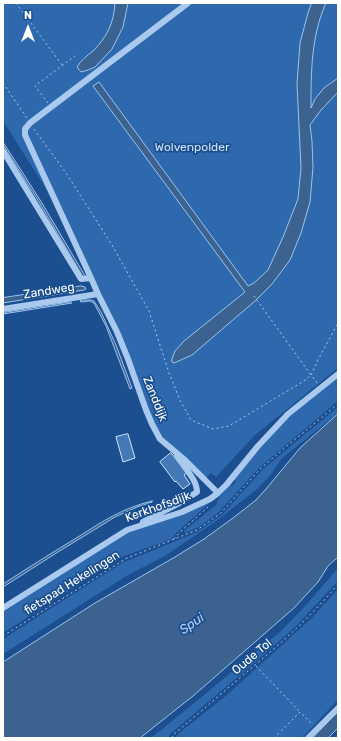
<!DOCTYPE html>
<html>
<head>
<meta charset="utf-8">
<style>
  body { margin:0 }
  #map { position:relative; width:341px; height:741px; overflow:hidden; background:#1b4f8f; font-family:Rubik,sans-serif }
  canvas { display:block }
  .frame { position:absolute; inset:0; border:4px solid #fff; pointer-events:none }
  .north { position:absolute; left:8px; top:8px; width:40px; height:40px; -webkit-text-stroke:3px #1b4f8f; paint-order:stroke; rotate:0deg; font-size:11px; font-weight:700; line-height:16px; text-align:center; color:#fff }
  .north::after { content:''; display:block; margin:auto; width:14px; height:18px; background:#fff; clip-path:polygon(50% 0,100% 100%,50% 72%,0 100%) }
</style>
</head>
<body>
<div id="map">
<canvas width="341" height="741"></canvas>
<div class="frame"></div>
<div class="north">N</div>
</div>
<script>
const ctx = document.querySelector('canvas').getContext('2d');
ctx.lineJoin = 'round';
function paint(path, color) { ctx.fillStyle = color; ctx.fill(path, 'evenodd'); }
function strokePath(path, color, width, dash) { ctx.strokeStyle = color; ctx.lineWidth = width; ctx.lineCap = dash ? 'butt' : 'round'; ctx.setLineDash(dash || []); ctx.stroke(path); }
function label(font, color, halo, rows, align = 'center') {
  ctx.font = font + ' Rubik,sans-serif'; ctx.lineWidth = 3.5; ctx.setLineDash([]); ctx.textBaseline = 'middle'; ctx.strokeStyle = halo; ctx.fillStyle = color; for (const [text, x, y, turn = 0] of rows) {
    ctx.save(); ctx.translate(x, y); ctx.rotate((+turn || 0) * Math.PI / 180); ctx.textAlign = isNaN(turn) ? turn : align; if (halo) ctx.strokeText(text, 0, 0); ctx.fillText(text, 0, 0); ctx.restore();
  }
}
const green = new Path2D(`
  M3,3H338V368L255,435L216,477L211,473L206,478L163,439L151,417L66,220L3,121Z
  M338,376V401L260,467L219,512L199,527L185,533L184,531L216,505L220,496L229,484L232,486L236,482L234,479L284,421Z
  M338,407V413L281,459L270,476L257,489L219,519L165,556L128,575L3,654V639L122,563L188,536L197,532L222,515L263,469Z
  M214,499L176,533L172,539L121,557L3,633V610L124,533Z
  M338,568V581L297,625L259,659L170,734L168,738H151L198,700L281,631L307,604Z
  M338,589V700L302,738H176L179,733L227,695L303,626L310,620Z`);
const water = new Path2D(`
  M115,3H128L123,27L112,49L95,67L88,70L81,72L77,67C81,60 87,56 93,51C107,37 114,23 115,3Z
  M312,3H326C311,36 311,73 311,108L315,99L324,88L338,78V92L321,110L310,125L312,141L313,167L310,202L301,233L290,260L272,284L255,301L192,355L174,363L172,362V359L175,351L184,341L245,292L93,86L99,82L248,286L254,283L268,270L283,237L298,199L301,168L297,84L300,43L308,13Z
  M3,142L42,203L85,276L83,277L39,202L3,145Z
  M81,286L85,287L86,289L84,290L3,303V298Z
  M81,300H91L94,301L101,312L116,345L132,388L130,389L106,326L95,305L94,303L90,301L81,302Z
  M71,302L72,303L3,314V313Z
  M338,414V557L328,566L318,582L294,608L193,696L140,738H3V662L95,603L175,557L204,539L233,518L256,500L266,489L300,448Z
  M152,501V502L137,507L115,517L58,552L3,587V584C28,568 53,552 78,537C103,521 123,508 152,501Z
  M338,712V728L328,738H313Z`);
const building = new Path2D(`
  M128,434L135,458L123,462L116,437Z
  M171,453L187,473L184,475L190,484L183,489L176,481L175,482L160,462Z`);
const path = new Path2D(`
  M16,3L62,65
  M3,83L27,118
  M48,103L35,86L75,56
  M34,129L66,173L112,245L149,311L169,373L180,400L191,420L213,429L229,426L304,381L311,375L254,296
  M317,383L311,375L318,360L338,323
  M174,539L180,532L208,507
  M3,636L127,558L197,530L221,513L260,469L287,446L338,404
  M256,666L300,712
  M172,738L173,735C198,714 223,692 248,671C280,644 311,617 338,584
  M274,738L300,712L313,725`);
const minor = new Path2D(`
  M188,3L30,123L25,129V135L91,278L98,294L117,332L128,359L146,410L152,424L160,439L185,460L218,493
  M3,151L81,279L91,278
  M3,309L98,294
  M143,522L183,501L197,492C197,479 183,467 177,455
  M3,608L127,530L182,512L210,499L218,493L227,484L258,446L288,414L338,374
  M308,738L338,708`);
const parkNames = [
  ["Wolvenpolder",192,148]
];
const streetNames = [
  ["Zandweg",49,291,-9],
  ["Zanddijk",155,399,68],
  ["Kerkhofsdijk",158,507,-20],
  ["fietspad Hekelingen",72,583,-32],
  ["Oude Tol",252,657,-40]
];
const waterNames = [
  ["Spui",192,624,-35]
];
paint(green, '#2e69ad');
paint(water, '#3c6290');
strokePath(water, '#9cc4f0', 1);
paint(building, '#4478b7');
strokePath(building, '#cfe3fa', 1);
strokePath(path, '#a9c9ee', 1, [2, 3]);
strokePath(minor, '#a9c9ee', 6);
label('12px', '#cfe3fa', '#1b4f8f', parkNames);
label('12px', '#fff', '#1b4f8f', streetNames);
label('italic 13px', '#b5d3f5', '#1b4f8f', waterNames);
</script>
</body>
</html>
